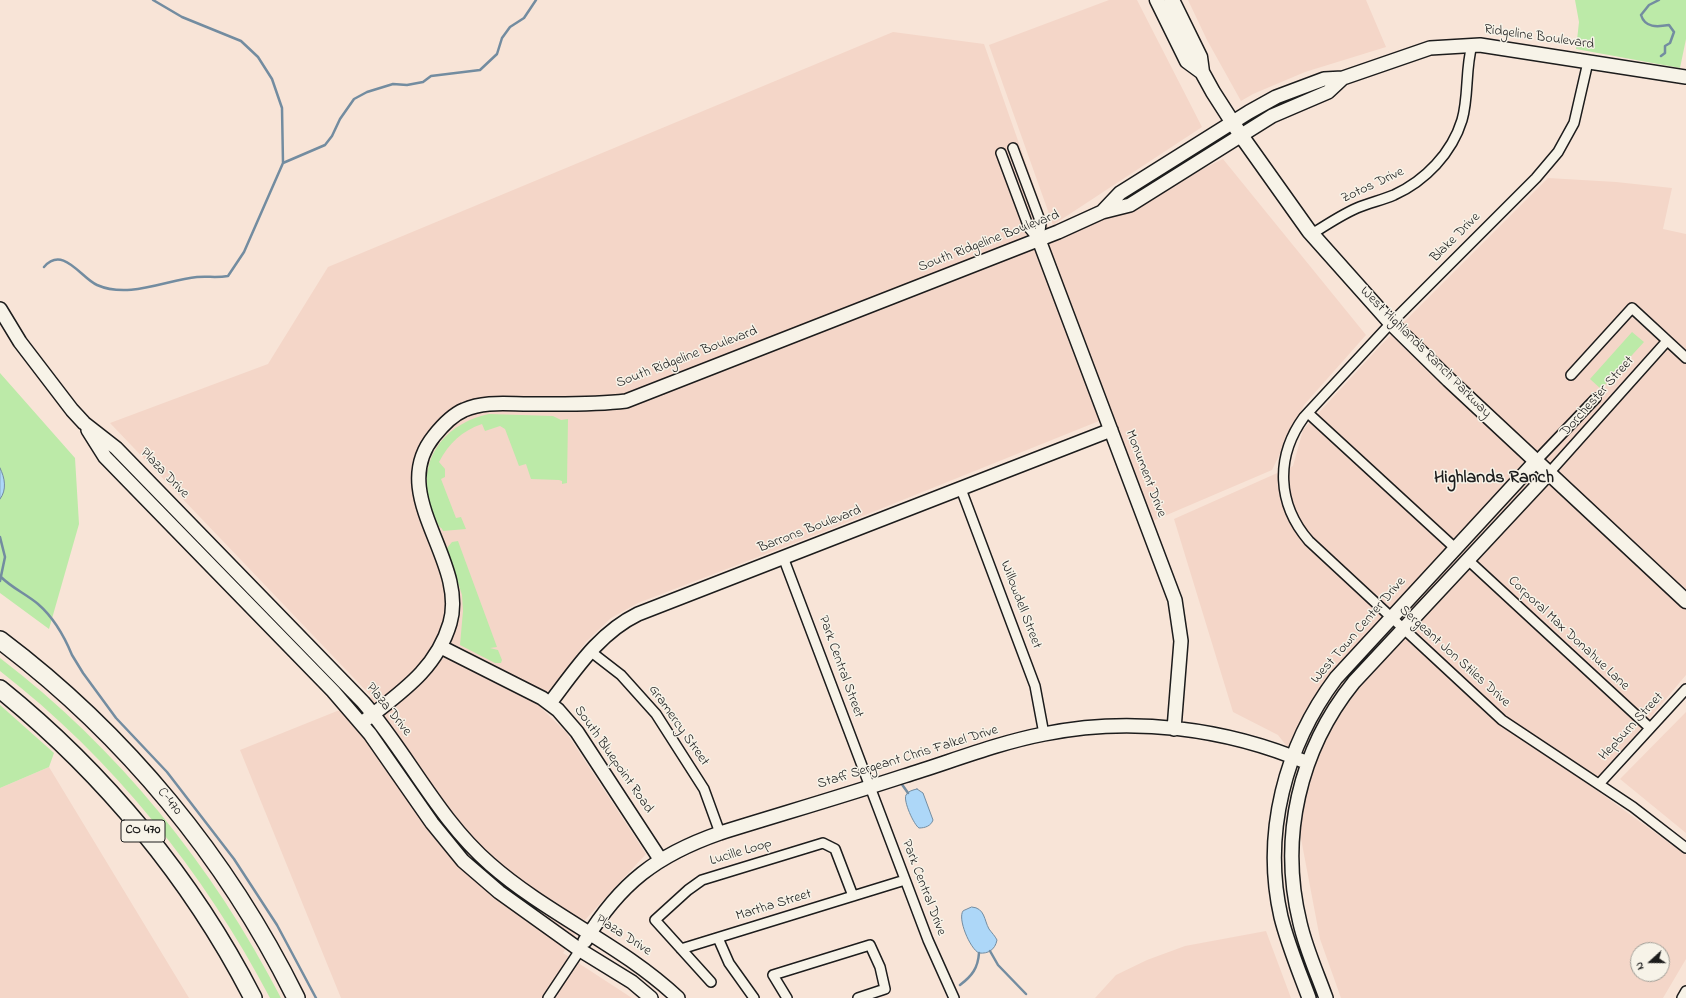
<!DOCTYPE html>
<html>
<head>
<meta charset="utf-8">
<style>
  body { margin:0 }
  #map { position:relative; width:1686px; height:998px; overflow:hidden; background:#f8e4d7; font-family:"Indie Flower",sans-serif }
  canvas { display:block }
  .north { position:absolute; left:1630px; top:942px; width:40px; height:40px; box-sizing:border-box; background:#f7f3e8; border:1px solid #9f9d96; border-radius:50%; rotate:249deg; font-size:11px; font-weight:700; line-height:16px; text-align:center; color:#1c1c1c }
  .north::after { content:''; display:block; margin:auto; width:14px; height:18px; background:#1c1c1c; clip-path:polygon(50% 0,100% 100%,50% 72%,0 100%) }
</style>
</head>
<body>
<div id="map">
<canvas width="1686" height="998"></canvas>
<div class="north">N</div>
</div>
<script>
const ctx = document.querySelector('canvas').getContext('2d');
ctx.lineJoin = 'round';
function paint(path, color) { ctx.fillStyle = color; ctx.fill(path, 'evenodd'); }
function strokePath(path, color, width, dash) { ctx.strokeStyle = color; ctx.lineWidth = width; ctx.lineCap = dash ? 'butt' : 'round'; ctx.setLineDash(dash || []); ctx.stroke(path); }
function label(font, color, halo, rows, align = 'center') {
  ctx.font = font + ' "Indie Flower",sans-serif'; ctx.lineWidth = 3; ctx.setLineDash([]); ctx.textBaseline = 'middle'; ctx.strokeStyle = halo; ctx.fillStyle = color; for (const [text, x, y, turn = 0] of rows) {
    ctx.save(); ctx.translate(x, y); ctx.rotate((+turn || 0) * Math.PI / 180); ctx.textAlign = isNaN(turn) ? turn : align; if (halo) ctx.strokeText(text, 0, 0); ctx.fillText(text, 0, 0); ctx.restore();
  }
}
const built = new Path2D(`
  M1109,0H1137L1202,127L1053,225L989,45Z
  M1188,0H1366L1386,47L1305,72L1253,94L1241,101L1207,40Z
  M893,32L984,44L1053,240L1223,159L1366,335L1304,405L1272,470L1141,526L1099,421L823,532L638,603L611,618L586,642L539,706L566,732L646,854L585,920L563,953L632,998H341L240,750L372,697L110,423L268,364L328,267Z
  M1548,178L1616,182L1672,188L1663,229L1686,234V675L1592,787L1686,855V959L1663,998H1341L1320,939L1299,828L1310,776L1278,735L1233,712L1174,519L1293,466L1303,430L1380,346ZM1638,950H1662V974H1638Z
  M1686,712V833L1620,779Z
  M49,767L189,998H0V788Z
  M1266,931L1291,998H1095L1116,975L1147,960L1185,946Z`);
const green = new Path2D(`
  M1575,0H1686V39L1680,68L1576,49L1579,22Z
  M1632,332L1644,342L1601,389L1590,379Z
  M0,373L75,458L79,524L49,629L0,593Z
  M489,414L553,416L561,420L568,419L567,483L562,484V481L559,480L531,479L526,464L519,466L505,429L500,426L485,431L482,424C462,431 449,443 439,462L445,469V477L441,479L456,518L461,517L466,529L443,531C442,527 439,528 438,524C433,515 429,505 428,495C420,453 450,422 489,414Z
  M458,541L497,647L490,648L498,650L502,660L501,663H495L460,645L463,611L462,595L447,548L452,542Z
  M0,658C118,748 213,866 281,998H270C204,872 112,758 0,671Z
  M0,705L54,753L49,767L0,788Z`);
const water = new Path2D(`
  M0,468C5,478 7,490 0,499Z
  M917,789L923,793L933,820C931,826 925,828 919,828C914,825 903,801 906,795C908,791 913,790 917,789Z
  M972,907C985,908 984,920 989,929C992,933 995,936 997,940C995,950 988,954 979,953C970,949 957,918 963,911Z`);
const stream = new Path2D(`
  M153,0L182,17L241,41L258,57L272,79L282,108L283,163
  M1659,0L1649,5L1641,15C1645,28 1657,27 1669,25L1674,32L1670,43L1665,46V53L1661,56
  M44,267C63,245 81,278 97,285C129,299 166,280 197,277C208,276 216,278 228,276L244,252L283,163L325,145L332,136L340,119L354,99L367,92L393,84L407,85L423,82L431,76L480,70L497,54L502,38L510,27L524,18L536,0
  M0,537L5,557L0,581
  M1,577C12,588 26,594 38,604C53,617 65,638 72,655
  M72,655L83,673L116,718L167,772L234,859L277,925L316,998
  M901,783L908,793
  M990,951L998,965L1026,994
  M960,985C972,976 978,968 979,953`);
const street = new Path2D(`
  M1588,62L1574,123L1558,152L1536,178L1391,323L1304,417C1275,457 1277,504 1309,541L1502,720L1633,807L1686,848
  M1013,148L1041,223L1039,240
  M1001,153L1029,228L1039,240
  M1312,234C1326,225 1341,215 1357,208C1369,203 1382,200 1394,195C1425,181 1452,153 1462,120C1469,96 1465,70 1472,45
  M1571,375L1632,308L1686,358
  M1308,413L1455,548
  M1536,461L1596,398
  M1549,473L1667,341
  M961,489L1035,686L1044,734
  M783,557L928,940L954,998
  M1468,560L1650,728
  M590,651L621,675L656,714L704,789L720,833
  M1599,784L1686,689
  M718,938L729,963L754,998
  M681,949L905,880
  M711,982L655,920L688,890L702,880L823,843L835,849L853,896
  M548,998L580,950
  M787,998L773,975L870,945L880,967L885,989L858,998
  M1682,998L1686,991`);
const secondary = new Path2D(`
  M1102,212L1120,193L1249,112L1276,97L1324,79L1343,78L1430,48L1480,45L1686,77
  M1039,240L1175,600L1181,641L1174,729
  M0,309L20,342L72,410L84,423L116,448L363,702C408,754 438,819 490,864C548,915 622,945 678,998
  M88,430L105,457L333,691L370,734L432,823L463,861L499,892L580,950L632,982L651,998
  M441,647L542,698L558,710L577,732L660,859
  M550,703C576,669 599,633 638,614L1111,430
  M362,723C398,694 436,671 450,623C468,560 386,495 434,436C442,426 452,415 464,410C484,401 507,404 529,404C562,404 594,405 626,401L1058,232L1102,212L1130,205L1272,116L1328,92L1343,78
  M585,941C620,883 657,855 720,833C781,814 843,796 904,776C950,762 997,743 1044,734C1131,716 1226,728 1308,763
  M1309,998C1299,971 1288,945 1281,917C1262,834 1285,746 1336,678L1536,461
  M1326,998C1317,973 1306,949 1300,923C1279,838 1299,750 1354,682L1549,473`);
const primary = new Path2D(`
  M1157,0L1187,61L1202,72
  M1172,0L1200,57L1202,72L1213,92L1240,134L1309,231L1391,323L1449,380L1686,601`);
const highway = new Path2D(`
  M0,640C125,734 227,858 296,998
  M0,689C104,773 192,879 253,998`);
const shields = [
  [143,831,44]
];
const shieldNames = [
  ["CO 470",143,831]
];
const streetNames = [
  ["Ridgeline Boulevard",1539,38,8],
  ["Zotos Drive",1373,186,-25],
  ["Blake Drive",1456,238,-45],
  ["South Ridgeline Boulevard",989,242,-21],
  ["West Highlands Ranch Parkway",1425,353,45],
  ["South Ridgeline Boulevard",687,358,-21],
  ["Dorchester Street",1598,397,-48],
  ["Plaza Drive",164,474,46],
  ["Monument Drive",1145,474,69],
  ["Barrons Boulevard",810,530,-21],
  ["Willowdell Street",1020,605,69],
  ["West Town Center Drive",1359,631,-49],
  ["Corporal Max Donahue Lane",1568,634,43],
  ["Sergeant Jon Stiles Drive",1454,657,42],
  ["Park Central Street",840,667,70],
  ["Plaza Drive",388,710,51],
  ["Gramercy Street",678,726,55],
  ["Hepburn Street",1632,727,-47],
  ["Staff Sergeant Chris Falkel Drive",908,758,-17],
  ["South Bluepoint Road",613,760,55],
  ["C-470",169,802,51],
  ["Lucille Loop",741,853,-17],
  ["Park Central Drive",923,888,69],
  ["Martha Street",774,906,-17],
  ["Plaza Drive",623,936,33]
];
const districtNames = [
  ["Highlands Ranch",1494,479]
];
paint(built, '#f4d6c8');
paint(green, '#bceaa8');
paint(water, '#add7f8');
strokePath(water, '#738ca0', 1);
strokePath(stream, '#738ca0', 2.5);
strokePath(street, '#1c1c1c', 12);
strokePath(secondary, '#1c1c1c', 16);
strokePath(primary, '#1c1c1c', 17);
strokePath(highway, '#1c1c1c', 20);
strokePath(street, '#f7f3e8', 9);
strokePath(secondary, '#f7f3e8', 13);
strokePath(primary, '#f7f3e8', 14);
strokePath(highway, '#f7f3e8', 17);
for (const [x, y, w] of shields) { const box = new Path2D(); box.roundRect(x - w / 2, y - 11, w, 22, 3); ctx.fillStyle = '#f7f3e8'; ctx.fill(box); strokePath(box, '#1c1c1c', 1); }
label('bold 13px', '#1c1c1c', null, shieldNames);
label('14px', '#1c1c1c', '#f7f3e8', streetNames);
label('bold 18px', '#1c1c1c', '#f7f3e8', districtNames);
</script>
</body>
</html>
